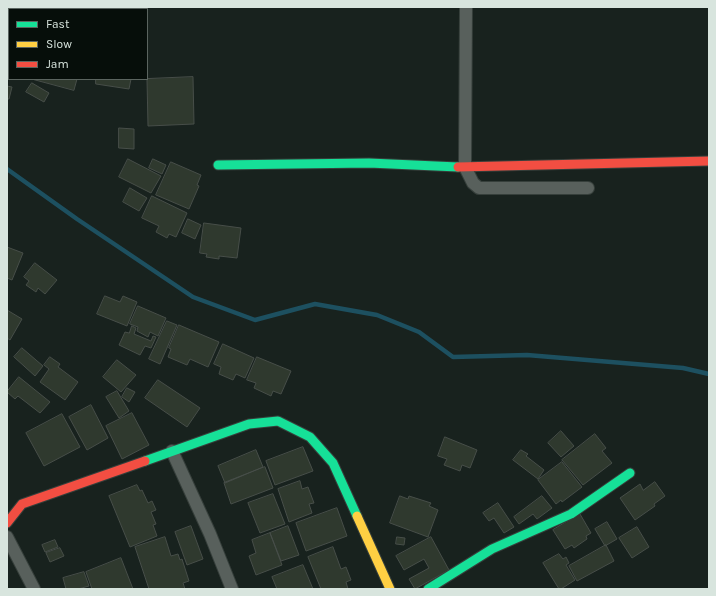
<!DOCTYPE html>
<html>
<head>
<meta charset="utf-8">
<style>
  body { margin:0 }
  #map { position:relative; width:716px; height:596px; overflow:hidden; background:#18221e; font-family:Karla,sans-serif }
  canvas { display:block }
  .frame { position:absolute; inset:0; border:8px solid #d8e5de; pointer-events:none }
  .legend { position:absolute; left:8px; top:8px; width:140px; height:72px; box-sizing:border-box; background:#060e0a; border:1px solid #5a645f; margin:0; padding:5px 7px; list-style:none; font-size:12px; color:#d8e5de }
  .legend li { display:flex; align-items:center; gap:8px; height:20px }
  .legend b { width:20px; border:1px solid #5a645f }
</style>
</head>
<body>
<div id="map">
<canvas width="716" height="596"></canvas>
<div class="frame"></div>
<ul class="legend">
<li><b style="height:5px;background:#16e098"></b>Fast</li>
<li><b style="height:5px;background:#ffcf43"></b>Slow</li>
<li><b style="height:5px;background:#f24e42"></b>Jam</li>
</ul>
</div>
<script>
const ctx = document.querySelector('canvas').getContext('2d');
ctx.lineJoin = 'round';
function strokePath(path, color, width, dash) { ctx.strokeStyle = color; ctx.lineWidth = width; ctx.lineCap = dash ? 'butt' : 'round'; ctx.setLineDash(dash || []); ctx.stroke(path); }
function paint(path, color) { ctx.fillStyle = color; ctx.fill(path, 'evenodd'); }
const stream = new Path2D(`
  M7,169L77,219L193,297L255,320L315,304L377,315L419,332L453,357L527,355L683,368L709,374`);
const building = new Path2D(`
  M44,7H89L88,9H43Z
  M7,37H9V72L7,71Z
  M193,77L194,124L148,126L147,79Z
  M32,79H77L74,90Z
  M96,79H131L129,89L96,84Z
  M32,83L49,93L44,102L26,92Z
  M7,86L12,87L9,99H7Z
  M119,128L134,129V149L119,148Z
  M128,159L161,176L151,193L119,177Z
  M153,159L166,165L162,174L149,168Z
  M171,162L201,175L197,185L199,186L189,209L156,195Z
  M130,188L147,198L139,211L123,202Z
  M152,196L187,213L176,237L169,234L167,238L156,232L159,226L142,218Z
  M188,219L201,225L195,239L182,233Z
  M204,223L241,228L237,258L219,256V259L206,257L207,254L200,253Z
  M7,247L23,253L12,280L7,278Z
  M35,263L57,280L45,294L38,288L36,292L26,285L29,281L24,277Z
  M105,296L120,302L123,296L137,302L127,326L97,314Z
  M138,306L166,318L158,336L150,332L148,337L137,331L138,327L130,324Z
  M7,310L22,319L10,340L7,338Z
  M167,321L177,325L160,364L149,359Z
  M179,325L219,342L208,367L190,359L187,365L168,357L171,349L169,348Z
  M132,326L136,328L134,334L151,341L153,336L156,337L151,348L145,346L140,355L119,345L125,332L129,333Z
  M223,344L254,358L245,378L236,374L233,380L219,374L221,367L214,364Z
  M22,348L43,366L35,376L14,357Z
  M50,357L60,364L58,367L78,382L65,400L40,382L49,369L44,365Z
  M257,357L291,371L281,394L273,391L271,396L254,388L256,383L247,380Z
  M117,360L136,375L121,392L103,377Z
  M19,377L50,402L40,413L18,396L15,399L7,392Z
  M158,380L200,408L187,427L145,398Z
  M127,388L135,392L129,402L122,397Z
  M117,391L129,411L119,418L106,397Z
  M91,405L108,438L87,450L69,417Z
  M132,413L149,445L122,459L106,426Z
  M62,414L80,447L44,466L26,433Z
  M561,431L574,446L561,457L548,443Z
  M595,434L606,448L602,451L612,463L583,485L562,460Z
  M445,437L477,450L470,468L462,465L460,471L444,465L447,459L438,456Z
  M303,447L313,471L275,485L266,461Z
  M256,450L263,467L225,483L218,466Z
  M521,450L528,454L526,456L544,470L538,479L513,460Z
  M562,462L582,487L562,502L561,500L556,504L538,480Z
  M265,467L273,488L231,504L224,483Z
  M300,481L302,489L308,487L314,503L309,504L312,513L289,522L278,489Z
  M655,482L665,496L654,504L655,506L635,520L620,498L640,484L643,490Z
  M137,485L140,491L142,490L148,503L152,501L156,510L151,512L156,524L153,525L157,536L130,547L109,496Z
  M273,494L285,524L260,533L248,503Z
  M400,496L408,499L409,496L431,503L429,506L438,510L428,537L390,523Z
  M542,496L552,508L537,519L533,514L519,524L514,517Z
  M498,503L514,527L504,533L494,518L489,521L483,513Z
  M337,508L347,536L306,551L296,523Z
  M580,514L591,533L586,536L587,539L574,548L572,545L565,549L553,530Z
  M607,522L617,539L605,546L595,529Z
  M191,526L203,559L187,565L175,532Z
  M288,526L299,555L281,561L270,533Z
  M637,527L649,547L632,558L619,538Z
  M270,533L282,565L256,575L249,556L256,553L252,540Z
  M165,537L171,556L178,554L180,560L182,559L189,581L183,583L185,589H149L135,547Z
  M397,537L405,538L404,545L396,544Z
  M431,537L449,570L415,589L409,579L429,568L424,559L404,570L396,556Z
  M55,540L58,547L45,552L42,545Z
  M606,545L614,561L577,581L569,566Z
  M333,547L341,569L346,567L351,580L346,582L348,589H321L308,557Z
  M60,548L64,556L50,562L46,553Z
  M559,554L563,559L566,557L569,563L566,565L575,580L561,589H559L543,563Z
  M121,558L133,589H92L86,572Z
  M303,565L313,589H277L272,577Z
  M84,572L89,586L78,589H66L63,578Z`);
const street = new Path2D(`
  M466,7L465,167L473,183L479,188H588
  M172,451L210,534L232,589
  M7,537L34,589`);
const fast = new Path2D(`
  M218,165L369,163L458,167
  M145,461L249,424L278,421L310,437L333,463L357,516
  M428,589L492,549L571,514L630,473`);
const slow = new Path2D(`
  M357,516L390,589`);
const jam = new Path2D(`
  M458,167L709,161
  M7,523L22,504L145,461`);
strokePath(stream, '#1d5060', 4.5);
paint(building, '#2f392e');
strokePath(building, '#474e49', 1);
strokePath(street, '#363f3b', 14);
strokePath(fast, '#363f3b', 11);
strokePath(slow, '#363f3b', 11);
strokePath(jam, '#363f3b', 11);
strokePath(street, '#58605c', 12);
strokePath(fast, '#16e098', 9);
strokePath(slow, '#ffcf43', 9);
strokePath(jam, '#f24e42', 9);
</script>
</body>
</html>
